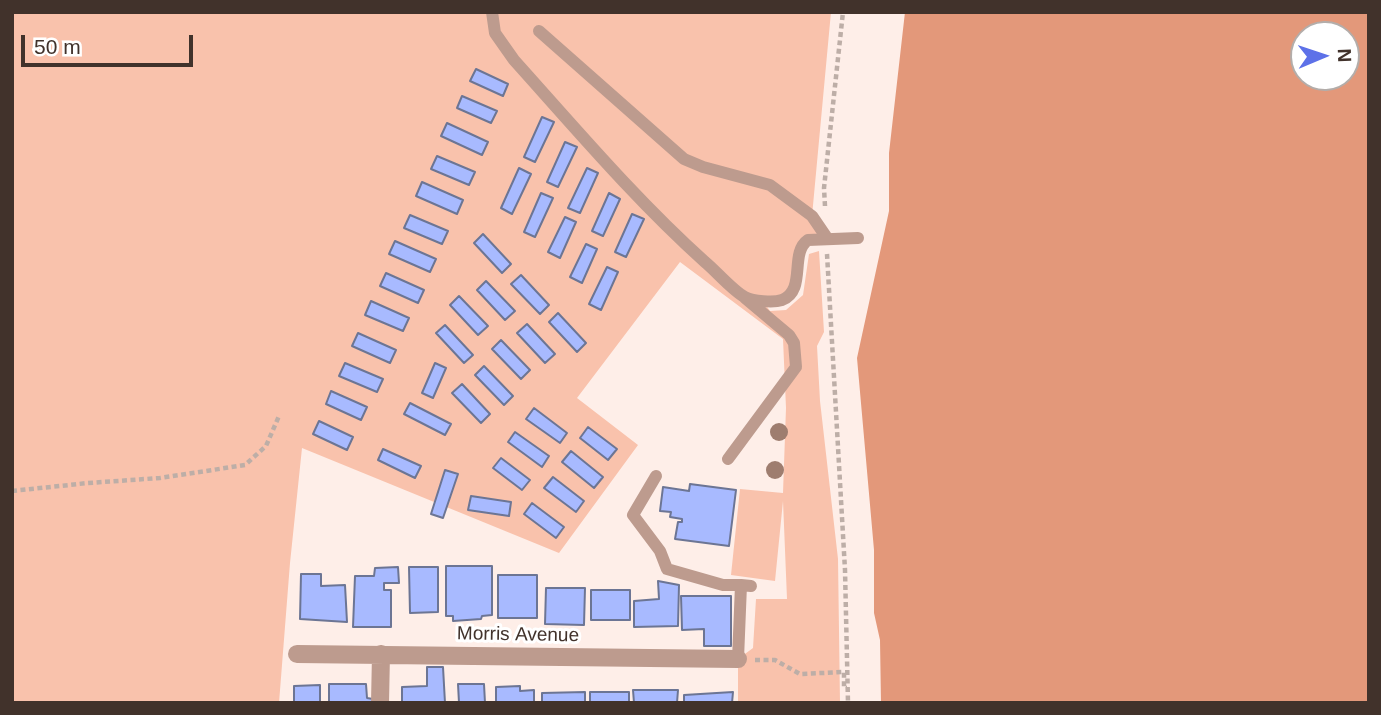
<!DOCTYPE html>
<html>
<head>
<meta charset="utf-8">
<style>
  body { margin:0 }
  #map { position:relative; width:1381px; height:715px; overflow:hidden; background:#feeee8; font-family:Arial,sans-serif }
  canvas { display:block }
  .frame { position:absolute; inset:0; border:14px solid #41322b; pointer-events:none }
  .north { position:absolute; left:1290px; top:21px; width:70px; height:70px; box-sizing:border-box; background:#fff; border:2px solid #b3adaa; border-radius:50%; rotate:88deg; font-size:19px; font-weight:700; line-height:28px; text-align:center; color:#41322b }
  .north::after { content:''; display:block; margin:auto; width:24px; height:32px; background:#5d71e8; clip-path:polygon(50% 0,100% 100%,50% 72%,0 100%) }
  .scale { position:absolute; left:21px; top:35px; width:172px; height:32px; box-sizing:border-box; border:4px solid #41322b; border-top:0; padding-left:9px; font-size:21px; line-height:24px; white-space:nowrap; color:#41322b; -webkit-text-stroke:5px #fff; paint-order:stroke }
</style>
</head>
<body>
<div id="map">
<canvas width="1381" height="715"></canvas>
<div class="frame"></div>
<div class="north">N</div>
<div class="scale">50 m</div>
</div>
<script>
const ctx = document.querySelector('canvas').getContext('2d');
ctx.lineJoin = 'round';
function paint(path, color) { ctx.fillStyle = color; ctx.fill(path, 'evenodd'); }
function strokePath(path, color, width, dash) { ctx.strokeStyle = color; ctx.lineWidth = width; ctx.lineCap = dash ? 'butt' : 'round'; ctx.setLineDash(dash || []); ctx.stroke(path); }
function label(font, color, halo, rows, align = 'center') {
  ctx.font = font + ' Arial,sans-serif'; ctx.lineWidth = 6; ctx.setLineDash([]); ctx.textBaseline = 'middle'; ctx.strokeStyle = halo; ctx.fillStyle = color; for (const [text, x, y, turn = 0] of rows) {
    ctx.save(); ctx.translate(x, y); ctx.rotate((+turn || 0) * Math.PI / 180); ctx.textAlign = isNaN(turn) ? turn : align; if (halo) ctx.strokeText(text, 0, 0); ctx.fillText(text, 0, 0); ctx.restore();
  }
}
const green = new Path2D(`
  M12,12H831L812,216L827,238L808,240L791,294L763,301L770,311L786,310L803,295L809,254L819,251L824,332L817,346L820,401L838,559L840,703H738V659L753,648L756,599H787L783,501L775,581L731,575L740,489L783,493L786,408L783,339L680,262L577,398L638,445L559,553L302,448L290,563L279,703H12Z`);
const water = new Path2D(`
  M905,12H1369V703H881L880,640L874,613V550L857,358L889,211V153ZM1304,35H1346V77H1304Z`);
const building = new Path2D(`
  M476,69L508,84L503,96L470,81Z
  M462,96L497,111L491,123L457,108Z
  M542,117L554,122L535,162L524,157Z
  M447,123L488,142L482,155L441,136Z
  M565,142L577,147L558,187L547,182Z
  M437,156L475,172L469,185L431,169Z
  M519,168L531,174L512,214L501,208Z
  M587,168L598,173L580,213L568,208Z
  M422,182L463,200L457,214L416,196Z
  M541,193L553,198L535,237L524,232Z
  M609,193L620,199L603,236L592,231Z
  M632,214L644,219L626,257L615,252Z
  M410,215L448,231L442,244L404,228Z
  M565,217L576,222L560,258L548,252Z
  M483,234L511,264L502,273L474,243Z
  M395,241L436,259L430,272L389,254Z
  M586,244L597,249L582,283L570,277Z
  M607,267L618,272L601,310L589,304Z
  M386,273L424,290L418,303L380,286Z
  M521,275L549,305L540,314L511,284Z
  M486,281L515,311L505,320L477,290Z
  M459,296L488,326L478,335L450,305Z
  M371,301L409,318L403,331L365,315Z
  M558,313L586,343L577,352L549,322Z
  M527,324L555,354L545,363L517,333Z
  M445,325L473,355L464,363L436,333Z
  M358,333L396,350L390,363L352,346Z
  M501,340L530,370L521,379L492,349Z
  M345,363L383,379L377,392L339,376Z
  M435,363L446,368L433,398L422,393Z
  M484,366L513,396L504,405L475,375Z
  M462,384L490,414L481,423L452,393Z
  M331,391L367,407L361,420L326,404Z
  M410,403L451,424L445,435L404,414Z
  M534,408L567,433L560,443L526,419Z
  M319,421L353,437L347,450L313,434Z
  M588,427L617,449L608,460L580,438Z
  M515,432L549,456L542,467L508,442Z
  M383,449L421,466L415,478L378,460Z
  M571,451L603,477L594,488L562,462Z
  M501,458L530,480L522,490L493,468Z
  M445,470L458,474L443,518L431,514Z
  M553,477L584,501L576,512L544,488Z
  M690,484L736,490L729,546L675,539L678,522H682V519L670,517L671,512L660,511L663,487L689,491Z
  M471,496L511,502L509,516L468,510Z
  M532,503L564,527L556,538L524,514Z
  M446,566H492V615L482,616L481,619L453,621V616H446Z
  M398,567L399,583H384V590H391V627H353L355,576H374L375,568Z
  M409,567H438V612L410,613Z
  M301,574H321V586L345,585L347,622L300,619Z
  M498,575H537V618H498Z
  M658,581L679,585L678,626L634,627V601L659,599Z
  M546,588H585L584,625L545,624Z
  M591,590H630V620H591Z
  M681,596H731V646H704V629L682,630Z
  M427,667H443L445,703H402V687L427,686Z
  M329,684H366L367,698L373,699V703H329Z
  M458,684H484L485,703H459Z
  M320,685V703H294V686Z
  M520,686V691L534,690V703H496V687Z
  M633,690H678L677,703H634Z
  M585,692V703H542V693Z
  M590,692H629V703H590Z
  M733,692L732,703H684V695Z`);
const path = new Path2D(`
  M825,206L824,188L843,12
  M827,254L845,570L848,703
  M12,491L88,483L160,478L245,465L266,446L279,416
  M755,660H775L800,674L844,672V688H847`);
const service = new Path2D(`
  M492,12L495,33L514,60C576,129 636,200 705,262C715,270 735,293 745,297C753,301 773,303 782,300C807,290 789,253 808,240L858,238
  M539,31L684,159L703,167L770,185L812,216L827,238
  M728,459L796,367L794,343L789,335L745,298
  M656,476L633,515L660,551L667,569L723,585H741
  M738,659L741,585L751,586`);
const minor = new Path2D(`
  M297,654L738,659
  M380,703L381,654`);
const trees = [
  [779,432],
  [775,470]
];
const streetNames = [
  ["Morris Avenue",518,635,1]
];
paint(green, '#f9c2ac');
paint(water, '#e3987a');
paint(building, '#a8baff');
strokePath(building, '#6c7594', 2);
strokePath(path, '#bdaea7', 4.5, [5, 3.5]);
strokePath(service, '#bd9b8e', 12);
strokePath(minor, '#bd9b8e', 18);
ctx.fillStyle = '#9e7d6f';
for (const [x, y] of trees) { ctx.beginPath(); ctx.arc(x, y, 9, 0, 2 * Math.PI); ctx.fill(); }
label('19px', '#41322b', '#fff', streetNames);
</script>
</body>
</html>
